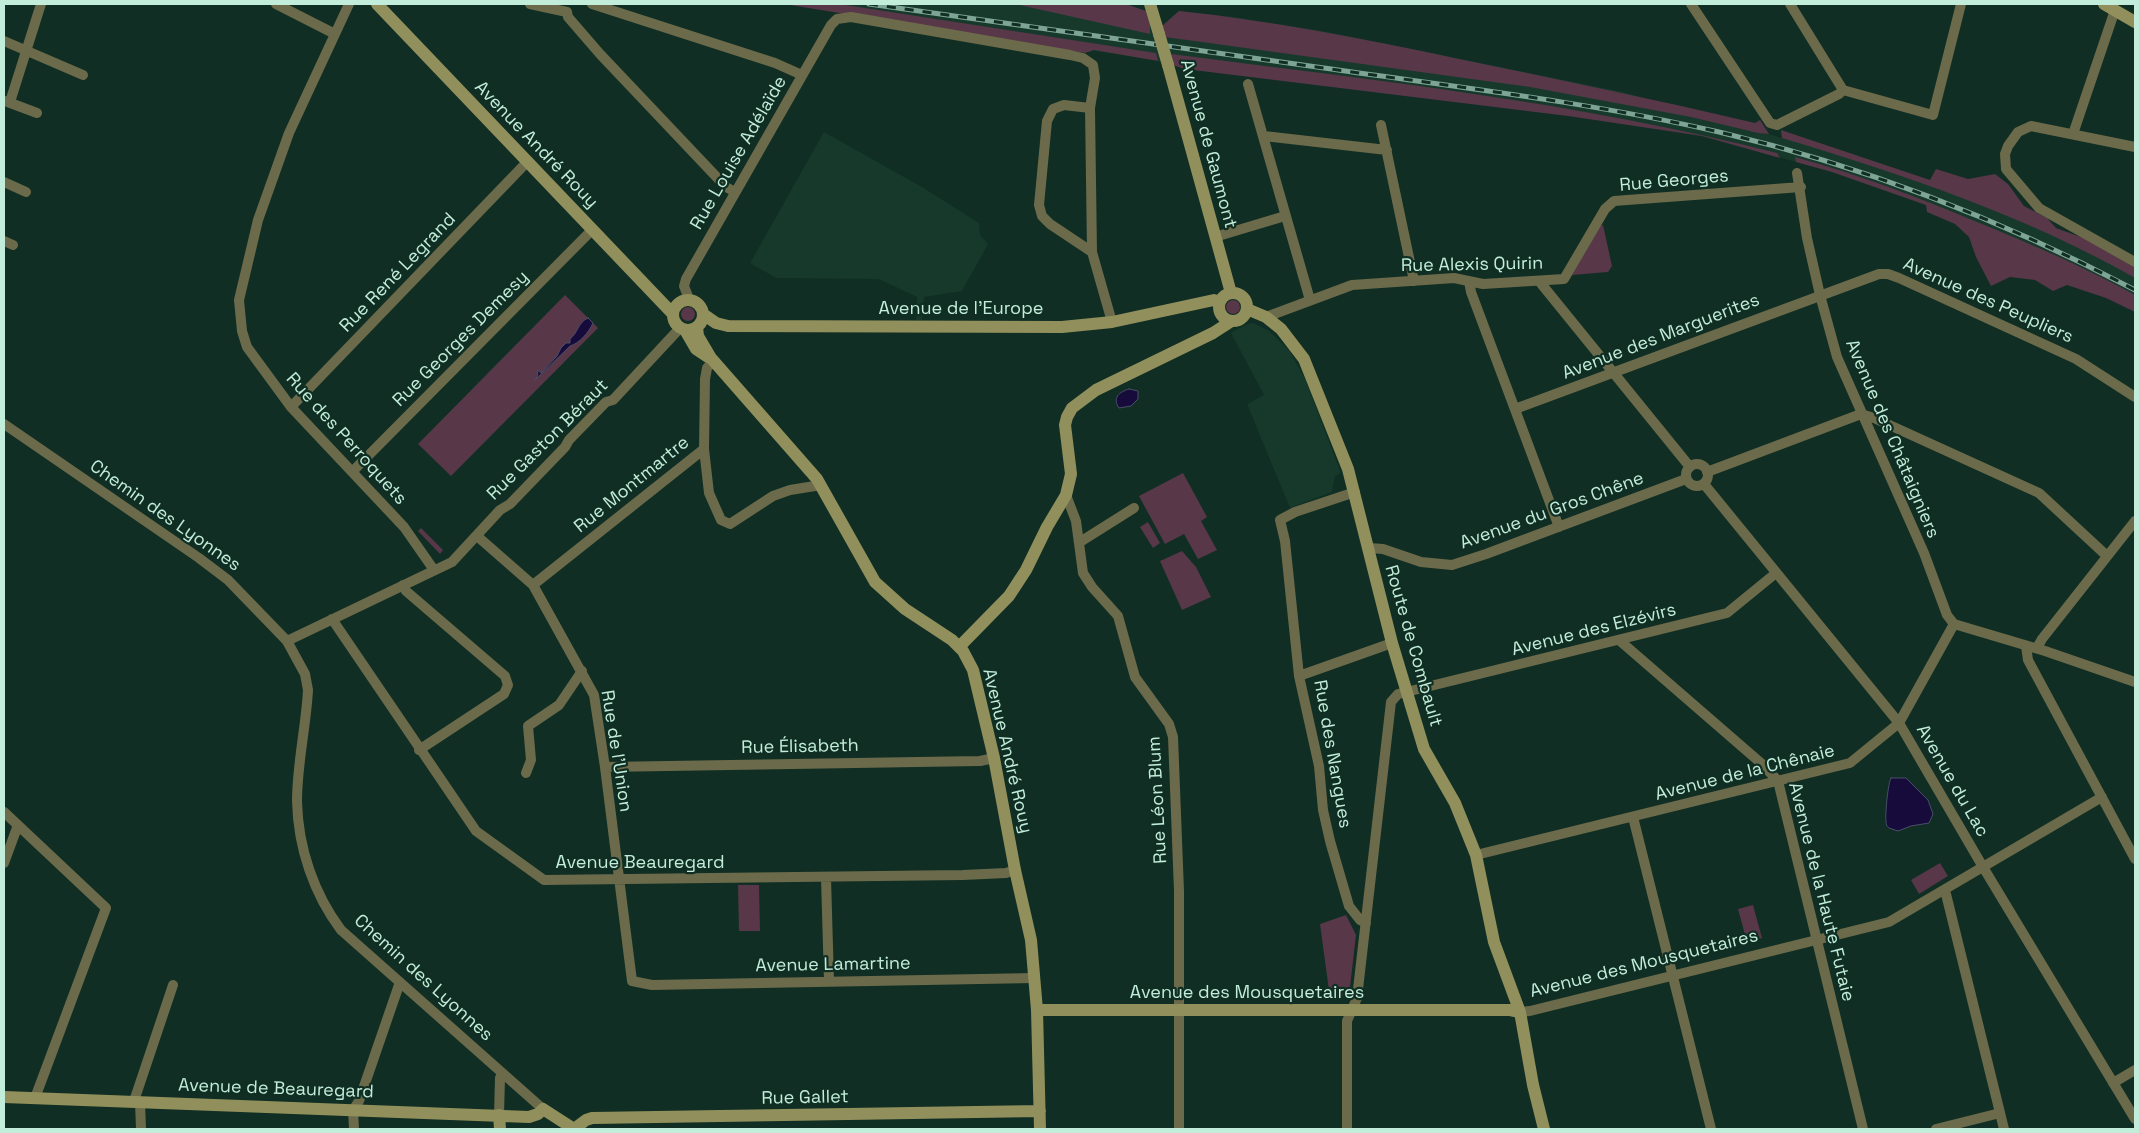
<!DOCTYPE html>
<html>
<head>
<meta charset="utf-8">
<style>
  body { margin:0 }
  #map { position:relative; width:2139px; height:1133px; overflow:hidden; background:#102e23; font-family:"Space Grotesk",sans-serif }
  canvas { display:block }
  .frame { position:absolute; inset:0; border:5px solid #c1edda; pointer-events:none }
</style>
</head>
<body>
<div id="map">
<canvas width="2139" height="1133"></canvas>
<div class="frame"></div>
</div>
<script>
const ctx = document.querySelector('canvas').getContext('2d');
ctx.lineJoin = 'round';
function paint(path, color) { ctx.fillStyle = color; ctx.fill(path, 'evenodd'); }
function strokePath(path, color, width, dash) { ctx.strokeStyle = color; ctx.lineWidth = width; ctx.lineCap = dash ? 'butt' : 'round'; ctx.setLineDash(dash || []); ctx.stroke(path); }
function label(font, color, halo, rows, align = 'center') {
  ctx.font = font + ' "Space Grotesk",sans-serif'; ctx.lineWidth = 4.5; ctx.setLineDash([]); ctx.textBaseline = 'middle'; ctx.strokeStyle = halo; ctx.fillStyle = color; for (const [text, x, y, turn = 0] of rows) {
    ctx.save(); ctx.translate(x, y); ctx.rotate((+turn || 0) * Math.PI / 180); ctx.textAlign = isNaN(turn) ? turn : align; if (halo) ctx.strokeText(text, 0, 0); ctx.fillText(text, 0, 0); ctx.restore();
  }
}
const built = new Path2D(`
  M794,4H1126L1162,26L1179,11L1234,17L1328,32L1623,92L1782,138L1781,130L1953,188L2135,272V302L1950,214L1832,172L1702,136L1535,108L1185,69L1154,60Z
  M824,132L922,187L979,223L980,235L988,244L962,291L924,297L922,320H916L917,297L879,279L776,278L750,263Z
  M1253,323L1268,330L1289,350L1305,379L1341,473L1335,476L1332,492L1290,508L1247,404L1264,395L1231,333L1247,324Z`);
const green = new Path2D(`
  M784,4H839L1156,53L1158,61L1094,50L1085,53Z
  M1015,4H1126L1146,11L1150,24V34Z
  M1179,11C1273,21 1366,39 1459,59C1558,79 1657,100 1755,123L1760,120L1769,134L1758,133L1691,117L1530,87L1165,37L1162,26Z
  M1171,54C1373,80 1579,102 1777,153L1780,158L1702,136L1568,116L1185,69L1173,65Z
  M1781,130L1930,180L1936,169L1968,179L1995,174L2008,184L2024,206L2047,218L2056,228L2100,244L2135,260V278C2027,216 1901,174 1782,138Z
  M1795,157C1857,174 1918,197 1977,222C2031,244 2085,267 2135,295V312L2106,298L2067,285L2053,291L2035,280L2010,277L1991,286L1976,257L1969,237L1955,224L1927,212L1926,205L1832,172L1796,162Z
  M1603,225L1612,266L1608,272L1572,275L1600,226Z
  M565,295L598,328L451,476L418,444Z
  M1226 307a7 7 0 1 1 14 0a7 7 0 1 1-14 0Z
  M681 314a7 7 0 1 1 14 0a7 7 0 1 1-14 0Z
  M1183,473L1207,517L1201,521L1217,550L1198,559L1184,534L1165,544L1139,496Z
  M1148,522L1160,543L1153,548L1140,527Z
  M421,528L443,550L440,554L418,531Z
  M1182,551L1196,567L1211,597L1182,610L1160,561Z
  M1940,863L1948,876L1919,894L1911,880Z
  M738,885H759L760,931H739Z
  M1753,905L1762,938L1747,942L1738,909Z
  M1346,915L1356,935L1350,987L1345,996L1330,998L1320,924Z`);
const water = new Path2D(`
  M588,318L593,323C589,332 580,343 570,346L535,380L538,375L537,370L541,373L557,356L561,348L566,343H570V339C578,333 578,322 588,318Z
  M1129,389L1138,391V399L1131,406L1119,408C1112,398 1119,392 1129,389Z
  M1891,778H1906L1928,800L1933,814L1929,823L1911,826L1898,831L1889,828C1887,826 1886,825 1886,821C1885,815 1888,782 1891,778Z`);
const street = new Path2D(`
  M276,4L335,34
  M349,4L289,133L258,220L239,300L242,331L247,347L291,407L404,527L434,570
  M530,4L567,12
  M592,4L775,63L802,75
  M1691,4L1770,123L1777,125L1839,94L1843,90
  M1790,4L1843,90
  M567,12L568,17L600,54L726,187L735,192
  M4,41L83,75
  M1248,84L1310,300
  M1843,90L1933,115L1961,4
  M5,101L37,113
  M10,102L41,4
  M1090,108L1064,105L1053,109L1047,121L1039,205L1042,216L1050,224L1092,252
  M1381,125L1414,281
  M2073,134L2115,10
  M1264,136L1387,150
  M2135,147L2031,126L2018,132L2008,146L2005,154L2006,169L2039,208L2135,262
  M1797,173L1807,238L1820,295L1837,357L1924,553L1947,615L1954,624
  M4,182L26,192
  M1215,237L1285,216
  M4,241L13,245
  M1469,281L1471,292L1559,527
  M1539,281L1690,467
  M689,299L684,286L686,279L831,25L837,19L851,17L1070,55L1083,58L1093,65L1095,78L1090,108L1092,252L1112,322
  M1266,317L1352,285L1454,278L1483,284L1564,279L1605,209L1614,201L1801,187
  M713,361L707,368L705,379L704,449L709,493L721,520L730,524L773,496L790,490L821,485
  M291,407L528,161
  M1515,409L1879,274H1888L1899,278L2076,359L2135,397
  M4,424L199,558L228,580L287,641L305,674L308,690C306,727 297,764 297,801C298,848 314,894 341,930L543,1109
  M1686 475a11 11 0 1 1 22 0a11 11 0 1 1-22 0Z
  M353,471L592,230
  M1707,472L1861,414L1874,418L2039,493L2107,556
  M1704,484L1899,723L1983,867L2135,1119
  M1066,495L1076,521L1083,573L1092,587L1118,616L1135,677L1169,724L1173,737L1179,891V1129
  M477,536L533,585L594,695L605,767L632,981L652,985L1035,978
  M1080,542L1134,508
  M1369,548L1383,549L1421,562L1452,565L1486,554L1686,479
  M403,585L406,591L505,676L508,685L504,694L419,750
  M533,585L704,449
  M332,619L476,831L544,880L963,875L1006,873L1015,870
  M1954,624L2045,651L2135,682
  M1619,640L1762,764L1778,781L1863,1129
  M287,641L452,562L500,510L510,504L565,447L569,440L606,402L613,400L680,328
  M2026,646L2028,660L2135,859
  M2037,648L2042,639L2135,521
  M1299,676L1285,541L1280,520L1295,512L1355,492
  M605,767L980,761L994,758
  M526,773L531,760L528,726L559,705L582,671
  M4,812L106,908L35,1098
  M1633,817L1711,1129
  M1476,855L1850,763L1899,723L1954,624
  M4,863L18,825
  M826,878L829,981
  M1945,890L2004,1129
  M1366,923L1360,920L1349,906L1330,841L1323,810L1319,766L1299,676L1392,643
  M1520,1012L1530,1011L1889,922L2102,797
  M2113,1083L2135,1070
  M134,1101L173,985
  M140,1102L141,1129
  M499,1115L500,1078L502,1073
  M354,1129L353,1110L359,1101L400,982
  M1347,1129V1021L1357,998L1391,702L1398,694L1727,613L1776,573
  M1936,1129L2000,1113`);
const secondary = new Path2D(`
  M377,4L673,314
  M1150,4L1159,34
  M2104,4L2135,22
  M1168,65L1231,293
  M1219 307a14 14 0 1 1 28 0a14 14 0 1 1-28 0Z
  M673 315a15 15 0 1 1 30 0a15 15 0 1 1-30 0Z
  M1247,309L1266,317L1281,329L1304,359L1348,469L1392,643L1424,749L1455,803L1476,855L1494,942L1520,1012L1533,1085L1544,1129
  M703,314L716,323L728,326L1062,327L1112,322L1214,300L1219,302
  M697,327L698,336L711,358L817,479L875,582L905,609L952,640L963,651L973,670L994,758L1015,870L1031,940L1037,1010L1040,1129
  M685,330L696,349L708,357
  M959,647L1009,596L1026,570L1047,527L1066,495L1071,474L1065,425L1067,417L1072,408L1096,390L1213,333L1230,322
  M1037,1010H1510L1520,1012
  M4,1097L529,1117L538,1114L543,1109L574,1129
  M499,1115L500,1129
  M574,1129L586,1120L592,1118L1040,1111`);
const rail = new Path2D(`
  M869,4C1021,25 1172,47 1324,68C1456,87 1589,102 1719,132C1864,166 2004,221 2135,290`);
const secondaryBridge = new Path2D(`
  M1159,34L1168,65`);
const streetNames = [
  ["Avenue de Gaumont",1208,144,75],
  ["Avenue André Rouy",536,145,46],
  ["Rue Louise Adélaïde",739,153,-60],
  ["Rue Georges",1674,181,-5],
  ["Rue Alexis Quirin",1472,265,-1],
  ["Rue René Legrand",398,273,-46],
  ["Avenue des Peupliers",1988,301,24],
  ["Avenue de l'Europe",961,309],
  ["Avenue des Marguerites",1661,337,-21],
  ["Rue Georges Demesy",461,339,-45],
  ["Rue des Perroquets",346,439,48],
  ["Avenue des Châtaigniers",1892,439,67],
  ["Rue Gaston Béraut",548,440,-45],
  ["Rue Montmartre",632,485,-39],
  ["Avenue du Gros Chêne",1552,511,-20],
  ["Chemin des Lyonnes",165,516,35],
  ["Avenue des Elzévirs",1594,630,-14],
  ["Route de Combault",1413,646,74],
  ["Rue Élisabeth",800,747,-1],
  ["Rue de l'Union",616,751,81],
  ["Avenue André Rouy",1007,751,77],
  ["Rue des Nangues",1332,754,80],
  ["Avenue de la Chênaie",1745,773,-14],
  ["Avenue du Lac",1952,781,60],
  ["Rue Léon Blum",1158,800,-93],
  ["Avenue Beauregard",640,863],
  ["Avenue de la Haute Futaie",1821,892,76],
  ["Avenue des Mousquetaires",1644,964,-14],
  ["Avenue Lamartine",833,965,-1],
  ["Chemin des Lyonnes",423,978,42],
  ["Avenue des Mousquetaires",1247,993],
  ["Avenue de Beauregard",276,1089,2],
  ["Rue Gallet",805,1098,-1]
];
paint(built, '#16392c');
paint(green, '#573748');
paint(water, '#160b3a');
strokePath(water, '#494f6a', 1);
strokePath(street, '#6b6a4a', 10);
strokePath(secondary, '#918f5b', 12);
strokePath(rail, '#7da494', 5);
strokePath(rail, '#102e23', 3, [9]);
strokePath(secondaryBridge, '#918f5b', 12);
label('18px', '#c1edda', '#102e23', streetNames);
</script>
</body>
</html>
